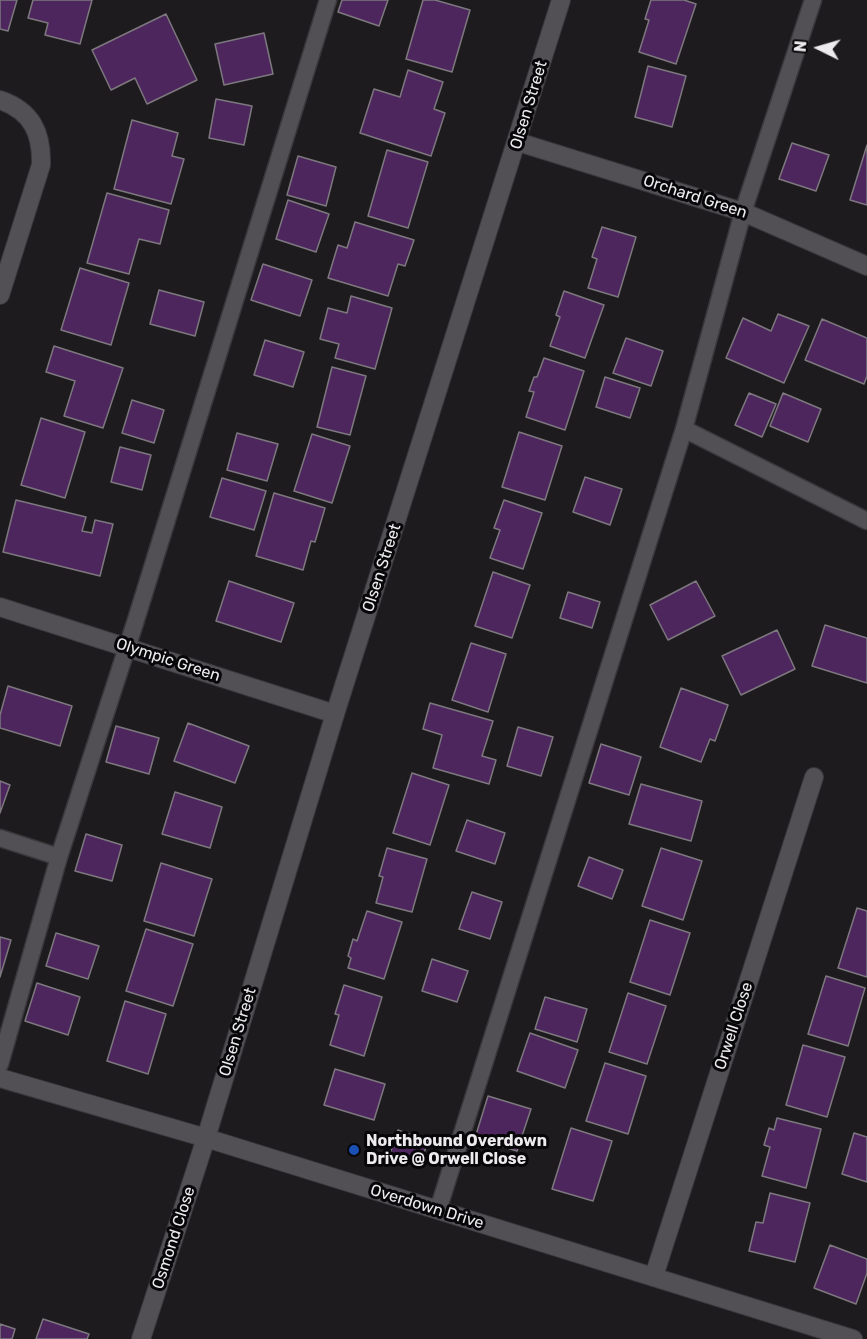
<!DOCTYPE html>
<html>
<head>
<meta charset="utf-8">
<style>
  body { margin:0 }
  #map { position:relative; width:867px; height:1339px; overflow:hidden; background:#1e1b1f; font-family:Rubik,sans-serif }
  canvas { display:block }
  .north { position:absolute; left:789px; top:18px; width:60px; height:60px; -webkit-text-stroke:4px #070608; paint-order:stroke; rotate:275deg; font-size:16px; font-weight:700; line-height:24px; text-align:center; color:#edebee }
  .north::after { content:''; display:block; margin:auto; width:21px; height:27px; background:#edebee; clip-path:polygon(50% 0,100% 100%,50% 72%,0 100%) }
</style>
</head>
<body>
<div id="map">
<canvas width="867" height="1339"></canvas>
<div class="north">N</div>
</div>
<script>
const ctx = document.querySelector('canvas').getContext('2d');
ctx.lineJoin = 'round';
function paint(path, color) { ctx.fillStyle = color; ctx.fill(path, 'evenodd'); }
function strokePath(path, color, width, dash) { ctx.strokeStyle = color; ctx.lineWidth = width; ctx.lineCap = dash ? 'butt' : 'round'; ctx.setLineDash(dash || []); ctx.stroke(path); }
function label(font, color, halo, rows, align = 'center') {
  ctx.font = font + ' Rubik,sans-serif'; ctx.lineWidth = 6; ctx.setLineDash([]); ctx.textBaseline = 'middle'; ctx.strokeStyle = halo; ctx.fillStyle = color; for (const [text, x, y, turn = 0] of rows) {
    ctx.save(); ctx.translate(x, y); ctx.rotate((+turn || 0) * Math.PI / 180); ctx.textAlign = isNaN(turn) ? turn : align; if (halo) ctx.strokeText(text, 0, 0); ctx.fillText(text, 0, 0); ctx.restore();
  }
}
const building = new Path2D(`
  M0,0H17L8,31L0,29Z
  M33,0H92L80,44L45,35L48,23L28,18Z
  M342,0H388L379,26L338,12Z
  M423,0H435L470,10L452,72L406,59Z
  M651,0H684L696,4L676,64L639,52L649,20L645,19Z
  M166,14L197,80L147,104L135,78L111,90L92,50Z
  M264,33L273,74L224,85L215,44Z
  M648,66L686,76L672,127L635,117Z
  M408,70L443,82L434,109L445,113L431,156L360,133L374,89L400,97Z
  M216,99L252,106L244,145L209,138Z
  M132,120L178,133L172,156L184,159L171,204L114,189Z
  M792,143L829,155L816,191L779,179Z
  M867,145V205L850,200Z
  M387,150L428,162L408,228L368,216Z
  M298,156L336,167L326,206L287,195Z
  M107,193L169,210L160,244L139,239L129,274L87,263Z
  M288,200L329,214L316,252L276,239Z
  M355,222L414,240L405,266L398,264L388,296L328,278L338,245L347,248Z
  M602,227L636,237L618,297L588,288L597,259L592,257Z
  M263,264L312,280L300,316L251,300Z
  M80,268L129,283L111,345L61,330Z
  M159,290L204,302L195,336L150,324Z
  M564,291L604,305L585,358L550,346L560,317L556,315Z
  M351,296L392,308L375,369L335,358L339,344L320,339L328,308L347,313Z
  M778,314L809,326L784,383L726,358L743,318L771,331Z
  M822,319L867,338V376L864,384L805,360Z
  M626,338L663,351L651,386L613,373Z
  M265,340L304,352L293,387L254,375Z
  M54,346L123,368L103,428L64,416L75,381L46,372Z
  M544,358L584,371L565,430L526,417L534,392L529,391L534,377H537Z
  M332,367L366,376L350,435L317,427Z
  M605,377L640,388L630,418L596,407Z
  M749,393L776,404L762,437L735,425Z
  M783,393L821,409L808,442L770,426Z
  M132,400L164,410L154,443L122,433Z
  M41,418L85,432L65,498L21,485Z
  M519,432L562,446L545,500L502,487Z
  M237,433L278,444L267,481L227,470Z
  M312,434L350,446L332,503L294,491Z
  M120,447L151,455L142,490L111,482Z
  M585,477L622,489L610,525L573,512Z
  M222,478L266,491L254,530L210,517Z
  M274,493L325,508L315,542L311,541L303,570L256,556Z
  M16,500L86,517L82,531L92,533L95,520L113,524L100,576L3,552Z
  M504,500L542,513L523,569L490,558L500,530L494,528Z
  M493,572L530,585L512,638L475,626Z
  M229,581L294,603L281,642L216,621Z
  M696,581L715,616L668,640L650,605Z
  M568,592L600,602L592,628L560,618Z
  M825,625L867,638V683L812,666Z
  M777,630L795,669L741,695L722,656Z
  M471,643L506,654L488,712L452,700Z
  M8,686L72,706L60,746L0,728V715Z
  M681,688L728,705L715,741L710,739L701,762L660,747Z
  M430,703L493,721L482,756L496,760L489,784L433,768L442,735L423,729Z
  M188,723L249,746L235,783L174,761Z
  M116,726L159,738L149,774L106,762Z
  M518,727L553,737L541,776L507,766Z
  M601,744L641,757L629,795L589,783Z
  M412,773L449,785L430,845L393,833Z
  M0,781L10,785L0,813Z
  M641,784L702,801L691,841L629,824Z
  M175,792L222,807L210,848L162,834Z
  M467,820L505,833L495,864L456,851Z
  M86,834L122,845L112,881L75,871Z
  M387,848L427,859L412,912L376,903L383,877L379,876Z
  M661,848L702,861L683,920L642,906Z
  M589,857L623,870L612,899L578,886Z
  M161,863L212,879L194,936L144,921Z
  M472,892L502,902L490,939L459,929Z
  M857,908L867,911V977L838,968Z
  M367,911L402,922L384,979L348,968L351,958L348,956L353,939L357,941Z
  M650,920L690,933L670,995L630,982Z
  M146,929L193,944L173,1006L126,991Z
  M56,933L99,946L88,979L46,966Z
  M0,937L11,940L0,977Z
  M432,959L468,971L457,1002L422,991Z
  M826,976L865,988L848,1046L808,1034Z
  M37,983L80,997L68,1035L25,1021Z
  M344,985L382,997L364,1056L330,1045L339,1015L335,1014Z
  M628,993L666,1006L647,1064L609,1052Z
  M545,997L587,1009L577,1042L535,1029Z
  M125,1001L166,1014L148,1074L107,1061Z
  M530,1033L578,1050L565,1088L517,1071Z
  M803,1045L845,1057L827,1117L786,1105Z
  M605,1063L646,1076L628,1134L586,1121Z
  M335,1069L385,1084L374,1120L324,1105Z
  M488,1096L531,1109L517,1151L475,1138Z
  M777,1118L821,1129L806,1188L762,1176L770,1147L764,1145L769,1128L774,1130Z
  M571,1128L612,1141L593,1201L552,1189Z
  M398,1130L428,1141L420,1165L390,1154Z
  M854,1133L867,1137V1182L842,1174Z
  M770,1193L810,1203L795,1262L749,1251L756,1222L763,1223Z
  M830,1245L867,1259V1273L856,1304L814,1288Z
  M43,1319L89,1334L87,1339H36Z
  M0,1324L15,1329L12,1339H0Z`);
const service = new Path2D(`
  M684,429L867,521
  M0,838L59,857
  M0,1064L59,857L135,623L328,0
  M438,1210L684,429L743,212L813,0`);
const minor = new Path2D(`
  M0,100C32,111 42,133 41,165L0,295
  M518,142L743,212L867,266
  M0,607L335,714
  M654,1276L814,777
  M141,1339L206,1138`);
const tertiary = new Path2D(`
  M0,1078L206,1138L853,1339
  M206,1138L335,714L561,0`);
const markers = [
  [354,1150,6,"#1a4fb4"]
];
const streetNames = [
  ["Olsen Street",529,105,-73],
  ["Orchard Green",695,197,18],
  ["Olsen Street",382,568,-72],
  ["Olympic Green",168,660,18],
  ["Orwell Close",734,1026,-72],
  ["Olsen Street",238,1032,-73],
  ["Overdown Drive",427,1207,17],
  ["Osmond Close",174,1238,-72]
];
const poiNames = [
  ["Northbound Overdown",366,1141],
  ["Drive @ Orwell Close",366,1159]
];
paint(building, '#4d265e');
strokePath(building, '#7c787e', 1.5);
strokePath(service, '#3a383b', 19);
strokePath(minor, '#3a383b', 20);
strokePath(tertiary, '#3a383b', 20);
strokePath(service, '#535055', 16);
strokePath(minor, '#535055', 18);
strokePath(tertiary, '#535055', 18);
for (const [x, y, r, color] of markers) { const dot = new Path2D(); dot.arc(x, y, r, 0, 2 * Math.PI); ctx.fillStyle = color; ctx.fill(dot); strokePath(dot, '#070608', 2); }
label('16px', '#edebee', '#070608', streetNames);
label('bold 16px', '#edebee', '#070608', poiNames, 'left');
</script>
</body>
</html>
